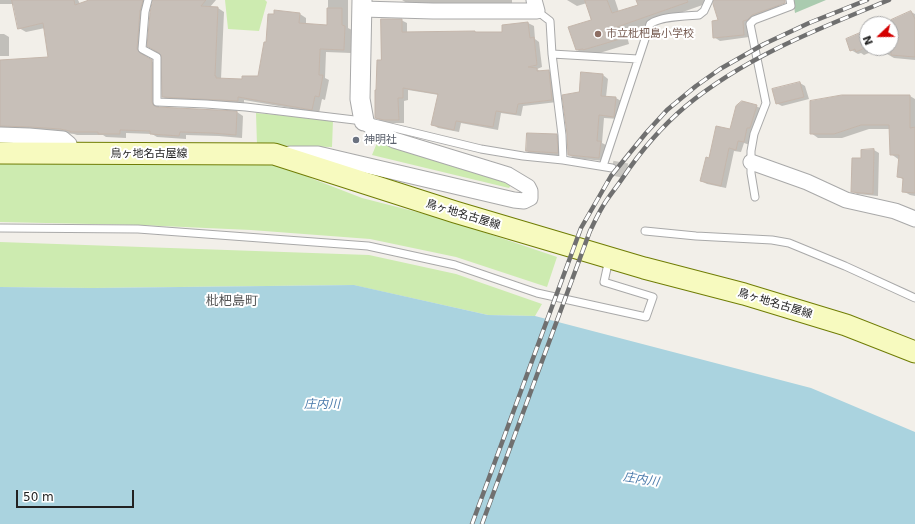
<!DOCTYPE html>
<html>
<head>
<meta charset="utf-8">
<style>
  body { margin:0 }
  #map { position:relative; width:915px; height:524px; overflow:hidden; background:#f2efe9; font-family:"DejaVu Sans",sans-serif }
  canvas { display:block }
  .north { position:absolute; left:859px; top:16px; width:40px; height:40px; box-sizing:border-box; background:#fff; border:1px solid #a7a7a7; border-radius:50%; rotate:248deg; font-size:11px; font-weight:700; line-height:16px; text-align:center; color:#222 }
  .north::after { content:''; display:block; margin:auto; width:14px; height:18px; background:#d40000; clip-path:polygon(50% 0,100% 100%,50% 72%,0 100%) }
  .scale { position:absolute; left:16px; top:490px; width:118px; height:18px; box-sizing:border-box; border:2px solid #222; border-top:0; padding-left:5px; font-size:12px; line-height:14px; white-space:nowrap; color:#222; -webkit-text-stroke:3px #fff; paint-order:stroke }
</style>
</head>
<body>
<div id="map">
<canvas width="915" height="524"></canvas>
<div class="north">N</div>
<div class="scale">50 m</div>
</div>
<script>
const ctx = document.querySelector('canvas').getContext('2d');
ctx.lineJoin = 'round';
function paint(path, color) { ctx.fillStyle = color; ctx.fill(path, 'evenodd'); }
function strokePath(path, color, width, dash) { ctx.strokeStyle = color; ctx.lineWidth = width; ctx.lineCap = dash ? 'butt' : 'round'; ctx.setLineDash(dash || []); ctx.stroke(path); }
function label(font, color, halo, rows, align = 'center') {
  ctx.font = font + ' "DejaVu Sans","Noto Sans JP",sans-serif'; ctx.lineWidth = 4; ctx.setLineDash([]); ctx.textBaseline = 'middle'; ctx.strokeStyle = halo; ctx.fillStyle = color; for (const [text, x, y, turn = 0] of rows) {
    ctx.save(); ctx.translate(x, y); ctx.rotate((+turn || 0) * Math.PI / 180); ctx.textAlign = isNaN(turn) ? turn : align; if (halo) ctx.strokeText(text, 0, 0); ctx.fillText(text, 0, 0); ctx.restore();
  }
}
const grass = new Path2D(`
  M225,0H265L267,2L259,31L228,29Z
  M256,113L333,120L332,147L257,145Z
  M379,138L511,185L509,188L372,155Z
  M0,161L279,162L313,179L362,198L448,220L557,257L547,287L456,257L370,239L251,230L139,225L0,222Z
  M0,242L369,255L456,274L542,304L535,316L488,315L353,285L93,288L0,287Z`);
const cemetery = new Path2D(`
  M793,0H826L795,13Z`);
const water = new Path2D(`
  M354,285L488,315L535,316L811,388L915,432V524H0V287L93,288Z`);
const shadow = new Path2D(`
  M0,0H78L80,4L91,0H151L150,2L143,53L146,58L158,65L159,108L237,112L243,116L242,138L219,136L186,135V139L157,137L152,134L126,133V138L106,137L103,135H77L74,134L37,130L0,129V61L50,58L45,28L26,32L19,28L14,4H0Z
  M154,0H216L210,7L218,8L224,12L221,79L243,80L259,78L300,14L306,18V25L328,26V0H348V28L352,30L351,53L326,52L325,78L329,80L325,100L322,99L319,113L244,100V105L170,100L163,97L162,54Z
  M402,0H512V4H465L462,3H407Z
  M567,0H615L619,12L639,6L637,0H711V2L626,32L629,44L593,55H586L577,50L592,20L587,3L577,6Z
  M715,0H777L781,9L752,23L749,37L720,41L714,37L719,21Z
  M911,12L915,14V60L894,58L887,54V52L877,56L871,52L864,55L861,53L858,54L851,50L867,31V48H891V24H883Z
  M401,20L407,23V32H475L477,33H503V25L528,23L534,26L535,39L539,42L542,67L537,69L541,72L548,71L554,74L557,102L523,106L521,116L501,113L498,130L461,123L459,132L438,128L432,124L439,95L408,90V100L404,101V123H390L381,121L376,118L377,91L382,61Z
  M0,34H4L9,37V56H0Z
  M603,75L608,79L606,97L616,98L621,101L619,119L604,118L602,143L606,145L604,161L574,158L569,155L580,93Z
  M800,83L805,86L809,99L782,106L776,103Z
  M910,96L915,99V196L910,195L903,191L904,180L898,176L900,158L898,159L891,154L890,129H869L842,138H818L811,133Z
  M756,106L762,109L750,145L744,143L741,152L734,151L726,188L707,184L701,181L710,159L731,130Z
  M557,135L562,139L563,156L532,154L527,151Z
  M874,150L879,153L878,196L857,194L852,191L862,159Z`);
const building = new Path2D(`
  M12,0H74L75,5L89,0H143L140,11L137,49L140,53L152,60V102L153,105L157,107L237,111L236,135L212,133L180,132L179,136L150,134V131L120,130V134H98V132H70V131L60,129L30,127L0,126V60L48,57L43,23L18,29Z
  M153,0H206L201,6L218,7L215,76H216V78L242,79V76H258L264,42H266L268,14H274V10L300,13L299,23L327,25V8H342V25L345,26L344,50L320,49L319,75H323L319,97L315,96L312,110L238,97V101L162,97L161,55L159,53L147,46L150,13Z
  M585,0H607L612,13L638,5L636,0H687L688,2L617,27L620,39L583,50V49L576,50L568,27L591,20Z
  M714,0H785V3L752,15L747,20L743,21L744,35L713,38L712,21L718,20L713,4Z
  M911,11L915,19V57L891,55V20Z
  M381,19H402V32L475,31V32H502V25L528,22L530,38L534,37L537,65L528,67L537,68V71L549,70L552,100L518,104L516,114L496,111L493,127L456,121L454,130L431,125L438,94L403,88V98H398L399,120H384L375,118V90H376L377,60H381Z
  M867,30V47L856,52L855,49L850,51L846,39Z
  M581,72L603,74L601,96L616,97L614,117L599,115L597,141H601L599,158L568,155L567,134L562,95L579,92Z
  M800,82L804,97L776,104L772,89Z
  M842,95H910V128L915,127V193L902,192L903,178L897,177L899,155H890L889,125H861L834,134H810V101Z
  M742,101L757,105L750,128H747L744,142L738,141L736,150L729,148L721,186L700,181L706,157L709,158L716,126L730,129L736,106Z
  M527,133L557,134L558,153L526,151Z
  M874,149L873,194L851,192L852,158H861V150Z`);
const minorTunnel = new Path2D(`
  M612,168L633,172`);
const service = new Path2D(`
  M148,0L145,12L142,49L157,57V102L206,104L246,107L363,121
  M537,11L550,21L552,54L562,135L563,160
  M552,54L638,59
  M374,123L481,149L523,156L563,160L612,168
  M603,166L650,24C661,16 686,16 699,15L704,11L709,0
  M755,197L751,173V151L754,134L766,103L750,24L754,20L791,6L790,0
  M0,228L138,229L368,246L455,265L537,293L646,317L653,297L604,282L609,259
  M645,231L696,236L772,240L789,243L845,266L915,298`);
const minor = new Path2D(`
  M362,9L433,11H537L534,0
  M0,135L29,136L63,139L69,144L71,153
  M289,154H318L514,200L524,201L530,198V191L528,187L508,175L394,140L375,130L364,121
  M751,162L807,182L846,200L895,211L915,219`);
const tertiary = new Path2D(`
  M362,0L360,99L364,121`);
const secondary = new Path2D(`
  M0,153L274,154L455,212L644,268L744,294L846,325L915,352`);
const rail = new Path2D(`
  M472,524L581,228L611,176L646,133L667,110L696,86L720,69L764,44L809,23L867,0
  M482,524L590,231C594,223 598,214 603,206C608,197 616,188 622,179C640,152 661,127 686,106C745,57 818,29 889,0`);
const markers = [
  [598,34,4,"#8d6e63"],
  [356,140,4,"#6b7280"]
];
const educationNames = [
  ["市立枇杷島小学校",606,34]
];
const worshipNames = [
  ["神明社",364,140]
];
const streetNames = [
  ["鳥ヶ地名古屋線",149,154],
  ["鳥ヶ地名古屋線",463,215,17],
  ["鳥ヶ地名古屋線",775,304,17]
];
const waterNames = [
  ["庄内川",322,405],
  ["庄内川",641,480,9]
];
const quarterNames = [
  ["枇杷島町",232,302]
];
paint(grass, '#cdebb0');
paint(cemetery, '#aacbaf');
paint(water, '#aad3df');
paint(shadow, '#0003');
paint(building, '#c7bfb8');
strokePath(building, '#c4b6ab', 1);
strokePath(minorTunnel, '#c8c6c1', 15, [15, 8]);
strokePath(service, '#a9a9a9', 9);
strokePath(minor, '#a9a9a9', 17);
strokePath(tertiary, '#a9a9a9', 21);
strokePath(secondary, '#707d05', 23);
strokePath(service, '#fff', 7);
strokePath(minor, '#fff', 15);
strokePath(tertiary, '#fff', 19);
strokePath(secondary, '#f7fabf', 21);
strokePath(rail, '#707070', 4.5);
strokePath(rail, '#fff', 3, [9]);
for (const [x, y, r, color] of markers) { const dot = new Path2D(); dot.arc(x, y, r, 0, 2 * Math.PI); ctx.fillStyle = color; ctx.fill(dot); strokePath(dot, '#fff', 1.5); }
label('11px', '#785e54', '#fff', educationNames, 'left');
label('11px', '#5b616d', '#fff', worshipNames, 'left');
label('11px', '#222', '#fff', streetNames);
label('italic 12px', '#4a7aab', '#fff', waterNames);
label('13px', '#555', '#fff', quarterNames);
</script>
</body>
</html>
